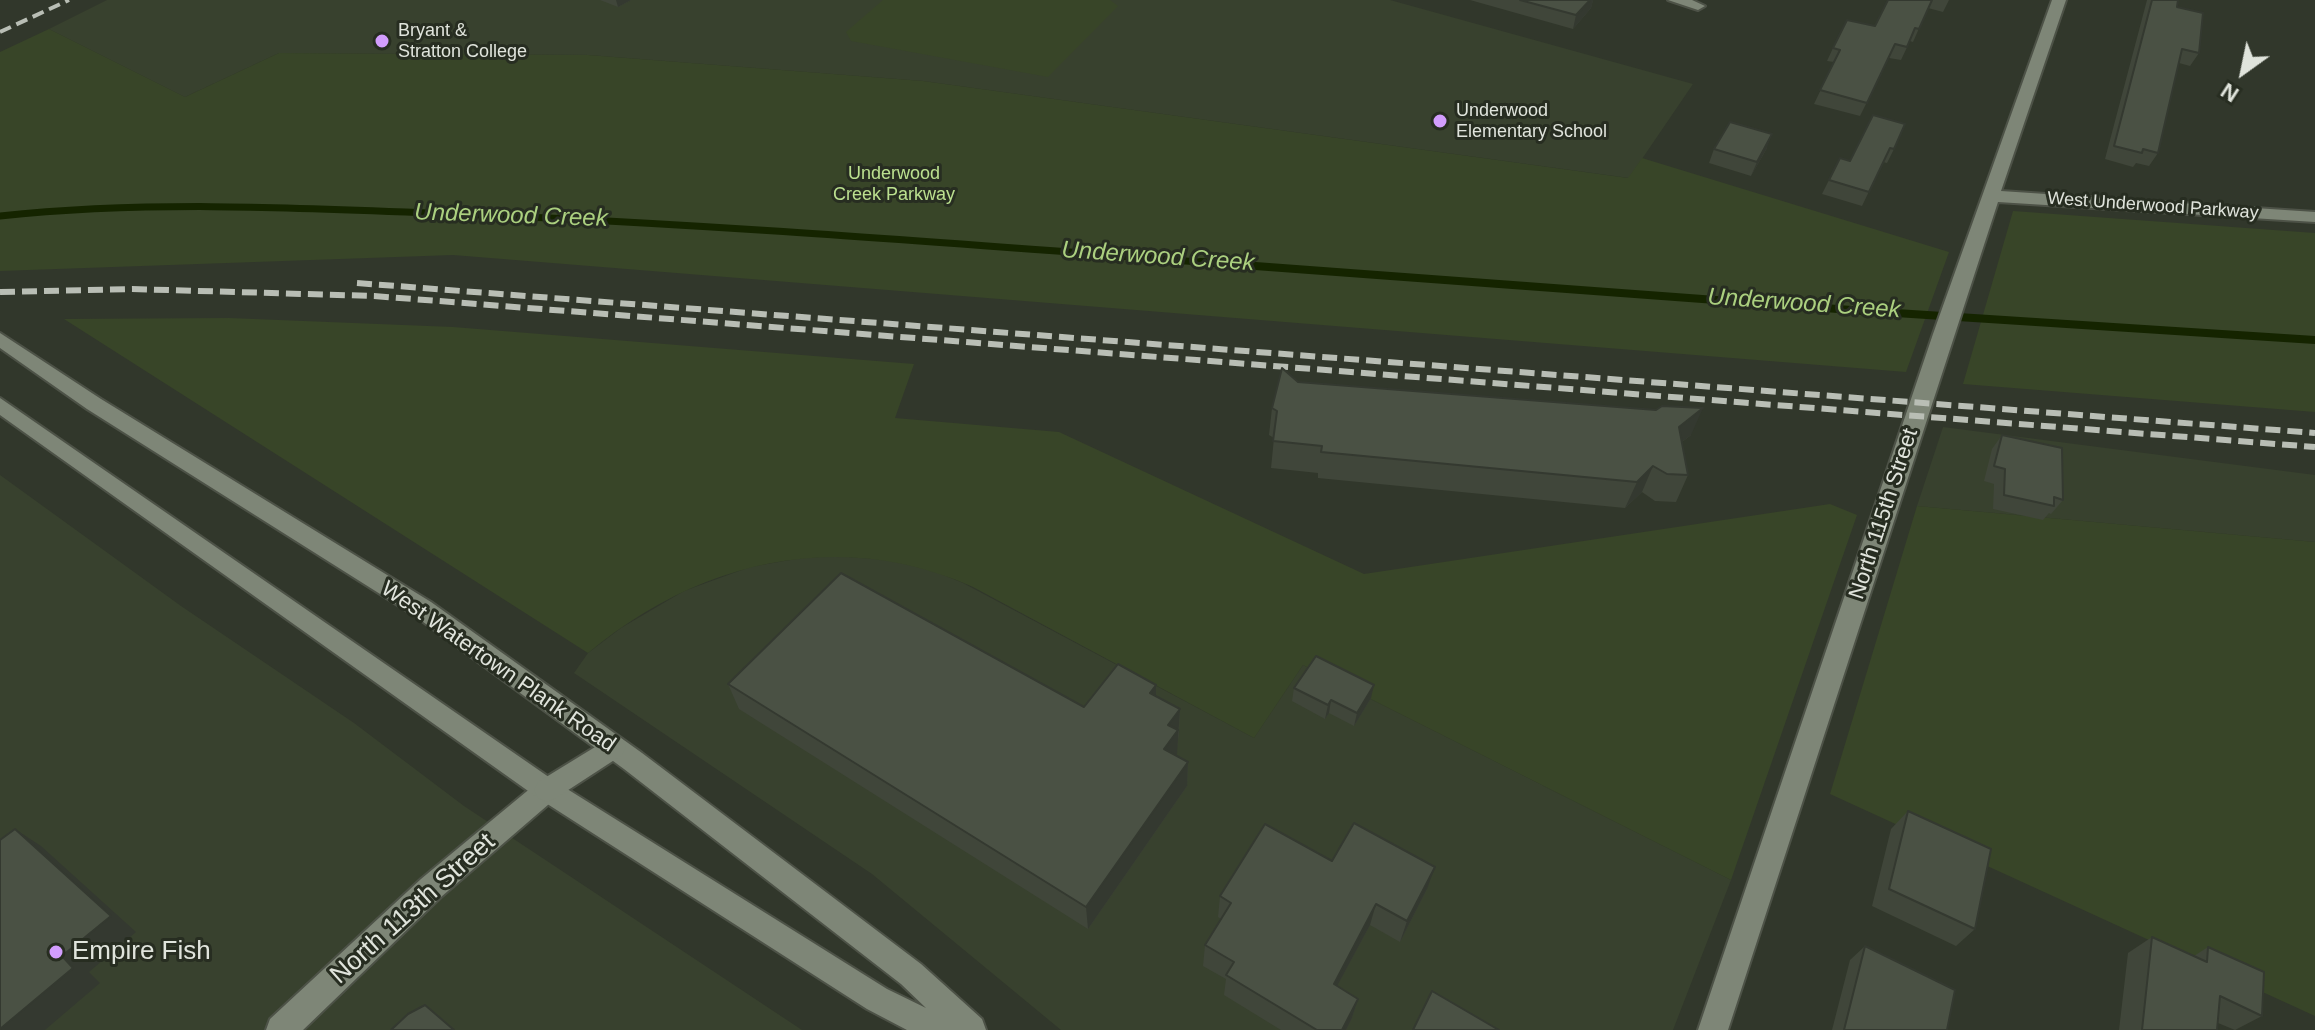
<!DOCTYPE html>
<html>
<head>
<meta charset="utf-8">
<style>
  body { margin:0 }
  #map { position:relative; width:2315px; height:1030px; overflow:hidden; background:#31372b; font-family:Arial,sans-serif }
  canvas { display:block }
  .north { position:absolute; left:2203px; top:32px; width:80px; height:80px; -webkit-text-stroke:6px #272d21; paint-order:stroke; rotate:213deg; font-size:22px; font-weight:700; line-height:32px; text-align:center; color:#e0e4dc }
  .north::after { content:''; display:block; margin:auto; width:28px; height:36px; background:#e0e4dc; clip-path:polygon(50% 0,100% 100%,50% 72%,0 100%) }
</style>
</head>
<body>
<div id="map">
<canvas width="2315" height="1030"></canvas>
<div class="north">N</div>
</div>
<script>
const ctx = document.querySelector('canvas').getContext('2d');
ctx.lineJoin = 'round';
function paint(path, color) { ctx.fillStyle = color; ctx.fill(path, 'evenodd'); }
function strokePath(path, color, width, dash) { ctx.strokeStyle = color; ctx.lineWidth = width; ctx.lineCap = dash ? 'butt' : 'round'; ctx.setLineDash(dash || []); ctx.stroke(path); }
function label(font, color, halo, rows, align = 'center') {
  ctx.font = font + ' Arial,sans-serif'; ctx.lineWidth = 6; ctx.setLineDash([]); ctx.textBaseline = 'middle'; ctx.strokeStyle = halo; ctx.fillStyle = color; for (const [text, x, y, turn = 0] of rows) {
    ctx.save(); ctx.translate(x, y); ctx.rotate((+turn || 0) * Math.PI / 180); ctx.textAlign = isNaN(turn) ? turn : align; if (halo) ctx.strokeText(text, 0, 0); ctx.fillText(text, 0, 0); ctx.restore();
  }
}
const built = new Path2D(`
  M107,0H1390L1693,84L1629,178L923,81L588,55L279,53L185,97L49,29Z
  M1943,427L2315,475V542L1917,506Z
  M0,475L181,606L354,723L464,806L802,1030H0Z
  M836,556L889,560L934,571L963,583L1254,738L1303,665L1731,880L1673,1030H1061L872,874L574,673L588,653L621,628L684,591L750,567L801,558Z`);
const green = new Path2D(`
  M883,0H1110L1118,6L1048,77L851,41L846,32Z
  M49,29L185,97L279,53L588,55L923,81L1628,178L1642,158L1949,252L1906,372L453,255L0,271V52Z
  M2013,211L2315,233V412L1963,384Z
  M229,318L453,327L914,364L895,418L1059,432L1364,574L1830,504L1857,515L1731,880L1303,665L1254,738L973,587C839,527 698,561 588,653L64,319Z
  M1917,506L2315,542V1016L1830,794Z`);
const streamFar1 = new Path2D(`
  M0,216C151,200 305,208 457,214C714,224 971,245 1228,264`);
const stream = new Path2D(`
  M1201,262L1865,311L2315,340`);
const minor = new Path2D(`
  M1668,0H1692L1705,6L1698,10Z
  M2052,0H2066L2001,191L2315,212V222L1998,202L1728,1030H1698L1933,334Z
  M547,778L556,782L560,790L556,798L441,897L303,1030H266L270,1019L421,879L538,782Z`);
const tertiary = new Path2D(`
  M0,333L101,399L431,602L642,753L921,964L982,1019L986,1030H907L867,1009L538,798L0,415V398L556,782L887,989L926,1008L901,984L624,769L415,616L87,409L0,348Z`);
const secondary = new Path2D(`
  M613,736L622,739L626,747L622,755L556,798L547,802L538,798L534,790L538,782Z`);
const railFar1 = new Path2D(`
  M0,32L69,0`);
const rail = new Path2D(`
  M357,283L2315,433
  M0,292L132,289L374,296L2315,447`);
const wall = new Path2D(`
  M600,0H631L618,7Z
  M1470,0H1593L1591,8L1573,29Z
  M1888,0H1949L1943,12L1928,8L1913,42L1910,41L1901,60L1889,58L1860,116L1814,104L1834,62L1827,61L1833,48L1875,26Z
  M2147,0H2178L2177,7L2199,53L2190,66L2179,63L2158,153L2149,166L2136,163L2133,167L2105,159Z
  M1873,115L1894,149L1887,163L1883,162L1862,206L1822,194L1840,158L1850,161Z
  M1767,148L1751,176L1709,163L1714,149Z
  M1298,382L1691,435L1682,442L1688,475L1676,502L1655,501L1642,492L1625,508L1318,478V473L1271,468L1274,438L1269,435L1272,408Z
  M2002,435L2063,500L2051,514L2049,513L2043,520L1993,509L1994,484L1984,481L1992,449Z
  M728,684L1084,707L1156,685V696L1180,709L1179,733L1176,756L1188,762L1187,786L1088,929L739,709Z
  M1294,688L1371,698L1354,726L1329,713L1325,719L1292,701Z
  M1908,811L1975,929L1956,946L1872,906L1891,829Z
  M1427,889L1400,942L1370,925L1337,986L1358,999L1352,1018L1346,1030H1281L1224,995L1226,979L1203,966L1205,945L1221,919L1218,917L1220,896Z
  M2152,937L2194,956L2208,947L2262,1016L2235,1030L2218,1023L2217,1030H2119L2128,953Z
  M1865,946L1947,1030H1832L1850,960Z`);
const shadedWall = new Path2D(`
  M616,0H631L618,7Z
  M1590,0H1593L1591,8L1573,29L1576,15Z
  M1772,134L1767,148L1751,176L1757,162Z
  M1703,408L1691,435L1667,453L1679,427Z
  M1653,466L1642,492L1625,508L1637,482Z
  M1156,685V709L1150,693Z
  M1374,685L1371,698L1354,726L1357,713Z
  M1331,700L1329,713L1325,719L1328,705Z
  M1180,709L1177,754L1164,773V749L1168,725Z
  M1188,762L1187,786L1088,929L1086,907Z
  M15,829L41,846L136,932L89,972L100,983L45,1030H0L62,956Z
  M1435,867L1427,889L1400,942L1407,921Z
  M1376,904L1370,925L1328,1003L1334,984Z
  M1358,999L1352,1018L1346,1030H1342Z`);
const building = new Path2D(`
  M1520,0H1590L1576,15Z
  M1888,0H1932L1919,29L1915,28L1907,47L1895,44L1867,103L1820,90L1840,50L1833,48L1847,20L1875,26Z
  M2152,0H2178L2177,7L2203,13L2199,53L2182,49L2158,153L2143,149L2142,153L2114,146Z
  M1873,115L1905,124L1894,149L1890,148L1869,192L1829,180L1840,158L1850,161Z
  M1730,122L1772,134L1757,162L1714,149Z
  M1282,368L1298,382L1656,410L1662,406L1703,408L1679,427L1688,475L1667,474L1653,466L1637,482L1321,452L1322,446L1273,441L1277,411L1272,408Z
  M2002,435L2062,448L2063,500L2054,497V506L2004,495L2005,469L1994,466Z
  M841,573L1084,707L1118,664L1156,685L1150,693L1180,709L1168,725L1178,730L1164,749L1188,762L1086,907L728,684Z
  M1316,656L1374,685L1357,713L1331,700L1328,705L1294,688Z
  M1908,811L1991,849L1975,929L1889,889Z
  M1354,823L1435,867L1407,921L1376,904L1334,984L1358,999L1342,1030H1317L1226,975L1234,962L1205,945L1231,903L1220,896L1265,824L1332,861Z
  M15,829L111,916L62,956L73,968L0,1029V840Z
  M2152,937L2207,962L2208,947L2264,972L2262,1016L2220,996L2217,1030H2142Z
  M1865,946L1955,990L1947,1030H1844Z
  M1432,991L1499,1030H1413Z
  M425,1005L454,1030H391L408,1014Z`);
const markers = [
  [382,41,8,"#d29dfd"],
  [1440,121,8,"#d29dfd"],
  [56,952,8,"#d29dfd"]
];
const farPoinames = [
  ["Bryant &",398,31],
  ["Stratton College",398,52],
  ["Underwood",1456,111],
  ["Elementary School",1456,132]
];
const farParknames = [
  ["Underwood",894,174],
  ["Creek Parkway",894,195]
];
const farStreetnames = [
  ["West Underwood Parkway",2153,206,4]
];
const streetNames = [
  ["North 115th Street",1884,514,-72],
  ["West Watertown Plank Road",498,667,35]
];
const waterNames = [
  ["Underwood Creek",511,216,2],
  ["Underwood Creek",1158,257,4],
  ["Underwood Creek",1804,304,4]
];
const nearStreetnames = [
  ["North 113th Street",413,909,-42]
];
const nearPoinames = [
  ["Empire Fish",72,952]
];
paint(built, '#38412e');
paint(green, '#384528');
strokePath(streamFar1, '#152400', 7);
strokePath(stream, '#152400', 8);
strokePath(minor, '#4d5247', 4);
strokePath(tertiary, '#4d5247', 4);
strokePath(secondary, '#4d5247', 4);
paint(minor, '#7e8677');
paint(tertiary, '#7e8677');
paint(secondary, '#7e8677');
strokePath(railFar1, '#b9beb5', 4, [12, 6]);
strokePath(rail, '#b9beb5', 6, [15, 7]);
paint(wall, '#40463a');
paint(shadedWall, '#343930');
paint(building, '#4a5144');
strokePath(building, '#343930', 2);
for (const [x, y, r, color] of markers) { const dot = new Path2D(); dot.arc(x, y, r, 0, 2 * Math.PI); ctx.fillStyle = color; ctx.fill(dot); strokePath(dot, '#272d21', 3); }
label('18px', '#e0e4dc', '#272d21', farPoinames, 'left');
label('18px', '#bbe08f', '#272d21', farParknames);
label('18px', '#e0e4dc', '#272d21', farStreetnames);
label('22px', '#e0e4dc', '#272d21', streetNames);
label('italic 24px', '#abd07f', '#272d21', waterNames);
label('26px', '#e0e4dc', '#272d21', nearStreetnames);
label('26px', '#e0e4dc', '#272d21', nearPoinames, 'left');
</script>
</body>
</html>
